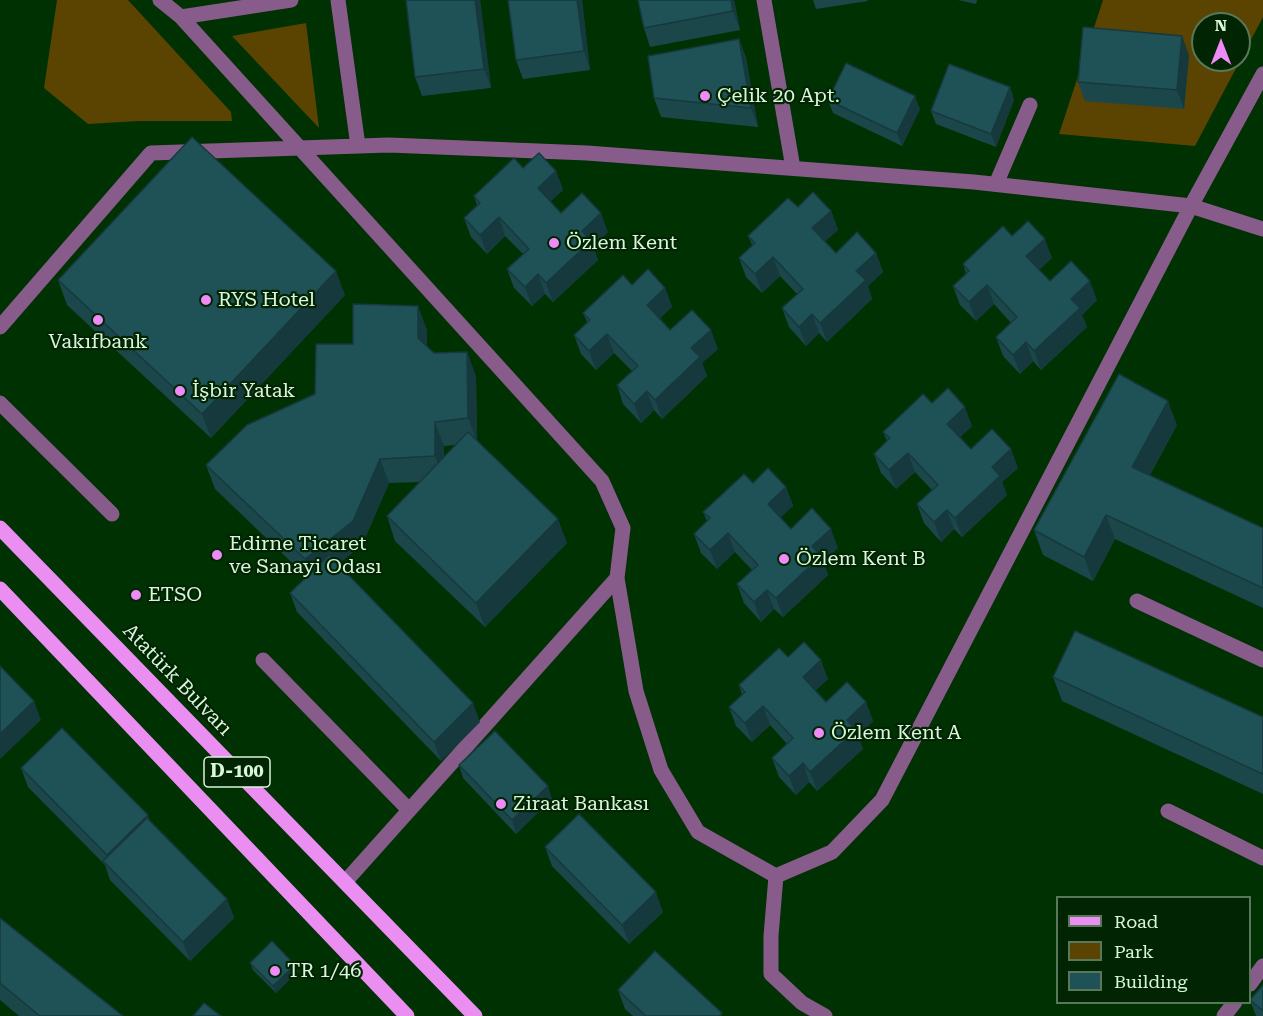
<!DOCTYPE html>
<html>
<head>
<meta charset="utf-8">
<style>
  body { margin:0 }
  #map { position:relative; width:1263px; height:1016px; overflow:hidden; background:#003102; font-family:"Roboto Serif",serif }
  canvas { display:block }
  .legend { position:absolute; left:1056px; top:896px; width:195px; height:108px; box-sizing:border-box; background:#012503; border:2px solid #587859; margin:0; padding:8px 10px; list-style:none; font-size:18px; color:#daf5d9 }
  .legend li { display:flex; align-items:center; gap:12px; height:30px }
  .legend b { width:30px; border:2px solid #587859 }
  .north { position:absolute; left:1191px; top:12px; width:60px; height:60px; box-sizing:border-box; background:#012503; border:2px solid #587859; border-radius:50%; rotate:0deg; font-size:16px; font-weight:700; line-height:24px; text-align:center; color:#daf5d9 }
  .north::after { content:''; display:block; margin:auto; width:21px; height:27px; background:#ee8bf8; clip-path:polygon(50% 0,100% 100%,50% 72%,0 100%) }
</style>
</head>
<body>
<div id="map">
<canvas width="1263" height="1016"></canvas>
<ul class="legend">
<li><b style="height:8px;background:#ea8ef2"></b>Road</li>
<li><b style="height:16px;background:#5b4302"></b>Park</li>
<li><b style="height:16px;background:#1f5257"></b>Building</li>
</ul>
<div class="north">N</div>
</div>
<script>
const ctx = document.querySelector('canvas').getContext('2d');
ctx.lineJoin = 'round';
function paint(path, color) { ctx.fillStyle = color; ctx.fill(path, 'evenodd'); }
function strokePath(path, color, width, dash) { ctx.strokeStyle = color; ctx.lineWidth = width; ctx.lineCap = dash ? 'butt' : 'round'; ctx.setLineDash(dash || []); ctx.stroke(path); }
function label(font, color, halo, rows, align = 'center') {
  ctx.font = font + ' "Roboto Serif",serif'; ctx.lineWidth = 4.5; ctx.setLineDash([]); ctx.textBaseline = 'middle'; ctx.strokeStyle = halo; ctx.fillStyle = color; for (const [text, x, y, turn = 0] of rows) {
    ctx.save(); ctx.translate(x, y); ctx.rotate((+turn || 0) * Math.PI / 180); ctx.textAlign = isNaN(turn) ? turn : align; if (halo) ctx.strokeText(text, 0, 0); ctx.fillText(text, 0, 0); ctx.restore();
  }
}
const green = new Path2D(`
  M57,0H128L231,112L232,121H139L88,124L44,88Z
  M1103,0H1263V17L1195,146L1059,134ZM1203,24H1239V60H1203Z
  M306,23L319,128L232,36Z`);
const lane = new Path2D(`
  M0,403L112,514
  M1137,601L1263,660
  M263,660L409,810
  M1168,811L1263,858
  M776,876L771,936V974L802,1003L825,1016
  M1250,984L1263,966
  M1224,1016L1235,1002`);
const street = new Path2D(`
  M160,0L181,17L602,481L623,528L617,578L636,691L661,770L698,832L776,876L832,852L882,800L1191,206L1263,74
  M338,0L358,146
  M764,0L793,168
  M181,17L291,0
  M996,184L1030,105
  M0,327L151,153L389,145L587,153L974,182L1191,206L1263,229
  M345,882L617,578`);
const primary = new Path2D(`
  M0,528L475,1016
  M0,589L407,1016`);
const wall = new Path2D(`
  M406,0H480L491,88L422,96L415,77Z
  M508,0H582L590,70L523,79L516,60Z
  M638,0H734L740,30L650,47L644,28Z
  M813,0H867L868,1L816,9Z
  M958,0H977L976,4Z
  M739,39L746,58L758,127L661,117L654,98Z
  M1189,55L1184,109L1085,101L1078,82Z
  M1010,87L1014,100L996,147L936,124L931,111Z
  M828,100L920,109L902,146L833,113Z
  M523,168L556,171L563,190L550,201L561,213L608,232L593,246L598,260L553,302L545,294L532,306L514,288L507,269L523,254L505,236L487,254L471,237L464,218L477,205L474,196Z
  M798,207L831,211L838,230L825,241L836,253H876L883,272L868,286L872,299L827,342L819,333L806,346L789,327L782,308L797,294L780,276L762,293L746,277L739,258L752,245L748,236Z
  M1012,236L1052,258L1039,270L1050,281L1097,300L1082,315L1087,327L1041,370L1033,361L1020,374L1003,356L996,337L1011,323L994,304L976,321L960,305L953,286L966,274L963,264Z
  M58,280L345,295L211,438L67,305Z
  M632,285L665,288L672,307L660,318L670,330L718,349L702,363L707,376L662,419L654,410L641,423L623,404L617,385L632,371L614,353L596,370L581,354L574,335L587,322L583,313Z
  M427,330V346L434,353L467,352L476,377L477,440L567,543L485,627L395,541L387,516L420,482L389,483L362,545L338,564L480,722L441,761L297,612L290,593L307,577L215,489L206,465L315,394L353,344ZM456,445L444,457V446Z
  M932,403L972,426L960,437L971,449L1018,468L1002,482L1007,495L962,537L954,529L941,542L924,523L917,504L932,490L915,472L896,489L881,473L874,454L887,441L883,432Z
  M1177,425L1150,475L1263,528V608L1115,539L1093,581L1043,555L1034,530Z
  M753,483L786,487L793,506L780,517L791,529L838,548L823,561L828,575L783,617L774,609L761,622L744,603L737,584L752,570L735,552L717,569L701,553L694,534L707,521L703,512Z
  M788,657L828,679L815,691L826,702H866L873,721L858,736L863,749L817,791L809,782L796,795L779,777L772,758L787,744L770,725L752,742L736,726L729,707L742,695L739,685Z
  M1053,677L1263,717V794L1062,701Z
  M459,765L552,799L516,834L463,778Z
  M21,768L150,821L227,899L234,918L190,961L110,880L105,865L28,787Z
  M545,847L663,912L629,944L552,866Z
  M0,918L123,1016H19L0,1000Z
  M250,963L298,971L276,993L253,970Z
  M1263,985V1016H1256L1250,1000Z
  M618,990L723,1016H633L625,1009Z`);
const shadedWall = new Path2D(`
  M475,0H480L491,88L484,69Z
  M577,0H582L590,70L584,51Z
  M731,0H734L740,30L733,11Z
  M1182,36L1189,55L1184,109L1177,90Z
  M739,39L746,58L758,127L751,108Z
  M1010,87L1014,100L996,147L991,134Z
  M915,96L920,109L902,146L897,133Z
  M556,171L563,190L545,207L538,188Z
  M831,211L838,230L819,247L812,228Z
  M601,213L608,232L593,246L598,260L553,302L546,283L582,231Z
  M499,217L505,236L487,254L480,235Z
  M1045,239L1052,258L1033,275L1026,256Z
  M876,253L883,272L868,286L872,299L827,342L820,323L856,271Z
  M773,257L780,276L762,293L755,274Z
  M336,271L345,295L211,438L202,414Z
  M538,274L545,294L532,306L525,287Z
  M1090,281L1097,300L1082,315L1087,327L1041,370L1034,351L1071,299Z
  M987,285L994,304L976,321L969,302Z
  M665,288L672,307L654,324L647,305Z
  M418,306L427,330V362L418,338Z
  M812,314L819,333L806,346L799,327Z
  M711,330L718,349L702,363L707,376L662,419L655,400L691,348Z
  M607,334L614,353L596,370L589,351Z
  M1026,342L1033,361L1020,374L1013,355Z
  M467,352L476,377L477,442L468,418Z
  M647,391L654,410L641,423L634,404Z
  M1168,401L1177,425L1141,491L1132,467Z
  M965,407L972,426L954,443L947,424Z
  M435,422L444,446V480L435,456Z
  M1011,449L1018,468L1002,482L1007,495L962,537L955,518L992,467Z
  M908,453L915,472L896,489L889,470Z
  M380,459L389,483L362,545L314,584L305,559Z
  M786,487L793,506L775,523L768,504Z
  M947,510L954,529L941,542L934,522Z
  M1106,515L1115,539L1093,581L1084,557Z
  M558,519L567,543L485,627L476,603Z
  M831,529L838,548L823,561L828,575L783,617L776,598L812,546Z
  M728,533L735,552L717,569L710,550Z
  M767,590L774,609L761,622L754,602Z
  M821,660L828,679L809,696L803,677Z
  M34,701L41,720L0,759V734Z
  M866,702L873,721L858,736L863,749L817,791L810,772L847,720Z
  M473,703L480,722L441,761L434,742Z
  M763,706L770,725L752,742L745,723Z
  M803,763L809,782L796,795L789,776Z
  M548,786L552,799L516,834L512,820Z
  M148,815L155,834L113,871L107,855Z
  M656,892L663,912L629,944L622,925Z
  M227,899L234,918L190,961L183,942Z
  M295,965L298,971L276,993L273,986Z`);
const building = new Path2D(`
  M406,0H475L484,69L415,77Z
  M508,0H577L584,51L516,60Z
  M638,0H731L733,11L644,28Z
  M1083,27L1182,36L1177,90L1078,82Z
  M739,39L751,108L654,98L648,56Z
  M846,63L915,96L897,133L828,100Z
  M949,64L1010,87L991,134L931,111Z
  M192,137L336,271L202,414L58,280Z
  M539,153L556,171L538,188L561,213L582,193L601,213L582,231L591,241L546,283L538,274L525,287L507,269L529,249L499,217L480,235L464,218L480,203L474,196L514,158L523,168Z
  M813,192L831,211L812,228L836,253L857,232L876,253L856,271L866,280L820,323L812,314L799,327L782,308L803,289L773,257L755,274L739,258L755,243L748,236L788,198L798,207Z
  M1028,221L1045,239L1026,256L1050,281L1071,261L1090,281L1071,299L1080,308L1034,351L1026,342L1013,355L996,337L1017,317L987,285L969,302L953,286L969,271L963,264L1003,226L1012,236Z
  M648,269L665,288L647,305L670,330L692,310L711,330L691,348L700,357L655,400L647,391L634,404L617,385L638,366L607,334L589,351L574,335L590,320L583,313L623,275L632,285Z
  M353,304L418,306V338L434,353L467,352L468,418L435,422V456L380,459L353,521L305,559L206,465L247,425L315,394L316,344H353Z
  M1119,374L1168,401L1132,467L1263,528V588L1106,515L1084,557L1034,530Z
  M948,388L965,407L947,424L971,449L992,429L1011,449L992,467L1000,476L955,518L947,510L934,522L917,504L938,485L908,453L889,470L874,454L890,438L883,432L923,394L932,403Z
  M468,432L558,519L476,603L387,516Z
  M768,468L786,487L768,504L791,529L812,508L831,529L812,546L821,556L776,598L767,590L754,602L737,584L758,565L728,533L710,550L694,534L710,518L703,512L744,474L753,483Z
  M329,555L473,703L434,742L290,593Z
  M1075,631L1263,717V774L1053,677Z
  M804,642L821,660L803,677L826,702L847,682L866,702L847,720L856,730L810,772L803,763L789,776L772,758L793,738L763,706L745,723L729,707L745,692L739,685L779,648L788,657Z
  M0,666L34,701L0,734Z
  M62,728L148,815L107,855L21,768Z
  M495,731L548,786L512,820L459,765Z
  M579,814L656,892L622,925L545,847Z
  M147,818L227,899L183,942L103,861Z
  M0,918L123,1016H40L0,983Z
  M272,941L295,965L273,986L250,963Z
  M655,951L722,1013L719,1016H646L618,990Z
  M1263,985V1011L1250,1000Z
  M204,1003L221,1016H193Z`);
const markers = [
  [705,96,6,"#ee8bf8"],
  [554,243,6,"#ee8bf8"],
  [206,300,6,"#ee8bf8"],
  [98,320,6,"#ee8bf8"],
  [180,391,6,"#ee8bf8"],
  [217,555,6,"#ee8bf8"],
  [784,559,6,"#ee8bf8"],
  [136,595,6,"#ee8bf8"],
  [819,733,6,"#ee8bf8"],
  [501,804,6,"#ee8bf8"],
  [275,971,6,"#ee8bf8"]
];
const shields = [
  [237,772,66]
];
const shieldNames = [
  ["D-100",237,772]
];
const poiNames = [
  ["Çelik 20 Apt.",717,96],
  ["Özlem Kent",566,243],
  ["RYS Hotel",218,300],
  ["Vakıfbank",98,342,"center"],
  ["İşbir Yatak",192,391],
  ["Edirne Ticaret",229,544],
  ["ve Sanayi Odası",229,567],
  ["Özlem Kent B",796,559],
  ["ETSO",148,595],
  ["Özlem Kent A",831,733],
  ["Ziraat Bankası",513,804],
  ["TR 1/46",287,971]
];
const streetNames = [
  ["Atatürk Bulvarı",177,680,46]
];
paint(green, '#5b4302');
strokePath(lane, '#875c8b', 15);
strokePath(street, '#875c8b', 15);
strokePath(primary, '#ea8ef2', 15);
paint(wall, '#1b474b');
paint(shadedWall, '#16393d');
paint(building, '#1f5257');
strokePath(building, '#16393d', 1.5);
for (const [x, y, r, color] of markers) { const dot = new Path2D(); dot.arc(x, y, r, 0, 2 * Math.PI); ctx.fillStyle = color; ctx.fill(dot); strokePath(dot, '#012503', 2); }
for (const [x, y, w] of shields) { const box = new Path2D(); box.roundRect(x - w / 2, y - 15, w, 30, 4.5); ctx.fillStyle = '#012503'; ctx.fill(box); strokePath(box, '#daf5d9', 1.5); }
label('bold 18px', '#daf5d9', null, shieldNames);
label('20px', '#daf5d9', '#012503', poiNames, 'left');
label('20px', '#daf5d9', '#012503', streetNames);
</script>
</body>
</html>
